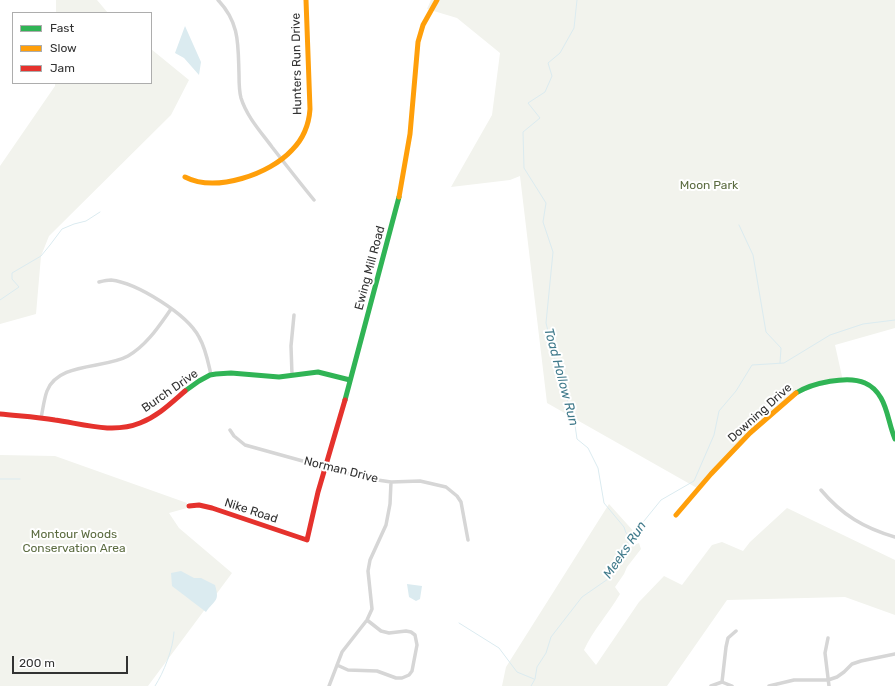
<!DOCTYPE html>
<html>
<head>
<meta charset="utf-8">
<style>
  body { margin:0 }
  #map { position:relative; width:895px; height:686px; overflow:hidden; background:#fff; font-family:Rubik,sans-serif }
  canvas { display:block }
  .legend { position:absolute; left:12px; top:12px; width:140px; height:72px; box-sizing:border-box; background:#fff; border:1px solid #adadad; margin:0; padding:5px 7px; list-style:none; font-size:12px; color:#323232 }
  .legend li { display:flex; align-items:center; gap:8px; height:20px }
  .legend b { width:20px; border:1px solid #adadad }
  .scale { position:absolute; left:12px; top:656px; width:116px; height:18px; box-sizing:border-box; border:2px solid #323232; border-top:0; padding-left:5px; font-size:12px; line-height:14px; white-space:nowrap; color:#323232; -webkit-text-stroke:3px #fff; paint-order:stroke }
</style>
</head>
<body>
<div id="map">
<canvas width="895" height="686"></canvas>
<ul class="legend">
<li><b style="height:5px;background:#30b455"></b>Fast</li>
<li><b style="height:5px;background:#ff9f0a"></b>Slow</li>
<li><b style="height:5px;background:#e5322d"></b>Jam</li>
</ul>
<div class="scale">200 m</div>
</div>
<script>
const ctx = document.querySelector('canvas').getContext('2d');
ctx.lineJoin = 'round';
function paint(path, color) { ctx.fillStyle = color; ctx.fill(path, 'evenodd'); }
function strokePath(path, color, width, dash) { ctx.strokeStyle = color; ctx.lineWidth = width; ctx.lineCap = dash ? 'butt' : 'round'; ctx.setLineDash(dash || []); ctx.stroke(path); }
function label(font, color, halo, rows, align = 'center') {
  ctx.font = font + ' Rubik,sans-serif'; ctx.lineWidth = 4; ctx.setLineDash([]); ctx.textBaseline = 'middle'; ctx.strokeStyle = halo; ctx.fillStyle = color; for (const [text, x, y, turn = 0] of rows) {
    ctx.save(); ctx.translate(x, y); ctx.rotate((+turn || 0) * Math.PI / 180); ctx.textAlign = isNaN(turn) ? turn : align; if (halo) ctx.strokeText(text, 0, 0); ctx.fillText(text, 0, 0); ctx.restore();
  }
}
const green = new Path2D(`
  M56,0H97L108,13H56Z
  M431,0H895V328L835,345L843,381L796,391L697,488L547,403L520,176L510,180L451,187L492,115L500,53L457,18L427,9Z
  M151,49L189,80L171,115L49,236L41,256L36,314L0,324V166L55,86V83H151Z
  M0,455L55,456L187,503V508L169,513L179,528L232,573L148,686H0Z
  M609,504L636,534L621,558L632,546L639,543L641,549L627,567L624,574L615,587L620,594C609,613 593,630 584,650L596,665L639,602L664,576L682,585L712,545L722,542L743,551L750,542L787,508L895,560V615L845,597L727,600L667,686H502L506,667Z`);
const water = new Path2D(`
  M185,26L201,62L199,75L184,58L175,53Z
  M181,571L194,578H201L215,585C220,602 215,599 206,612L172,586L171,573Z
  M407,584L422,586L420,599L416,601L409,597Z`);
const stream = new Path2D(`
  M577,0L574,28L560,53L548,63L552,76L545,92L528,103L540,118L523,132L524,168L546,203L543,222L553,252L546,323L561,383L574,418L577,439L588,448L598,468L604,503L624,527L626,533L631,537
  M739,225L753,255L766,332L781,348L780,363
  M0,300L19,287L12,279V273L41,256L50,245L62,229L74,224L86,221L100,212
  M0,479H20
  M459,623L499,648L517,672L534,679
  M155,686C164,672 173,649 174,632
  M531,686L535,679L537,667L546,653L551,637L582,597L608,579L631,537L661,500L694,481L714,435L719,411L736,391L752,365L784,363L830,335L863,324L895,320`);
const street = new Path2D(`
  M218,0C240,23 238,45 239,74C239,82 239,91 241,98C247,117 261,132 272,147C286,165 300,183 314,200
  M99,282C103,281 107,280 111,280C137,283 187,314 199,337C206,349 208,362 211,375
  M292,375L291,346L294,315
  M41,418C43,409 44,399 47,391C58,362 105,369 128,356C147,345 159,326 171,309
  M230,430L234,436L245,445L364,478L391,482L420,481L446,487L457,496L461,502L468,540
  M821,490C842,515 864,528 895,537
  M828,638L825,653L829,686
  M337,665L348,670L377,671L396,678H402L409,675L412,671L417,645L415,635L411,632L406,631L389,633L381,631L367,620
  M722,682L726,647L728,638L736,631
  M329,686L342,652L367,620L372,609L368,571L370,560L386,525L390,504L391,482
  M711,686L722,682L732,686
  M769,686L794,680H828L837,677L844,672L852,664L861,661L895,654`);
const fast = new Path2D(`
  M185,391L199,381L210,375L216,374L231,373L279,377L318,372L350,380
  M796,393C812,383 848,375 865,383C872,386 877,391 881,398C888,410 889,425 895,439
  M345,400L399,197`);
const slow = new Path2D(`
  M185,177C216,193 270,174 292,150C303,139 309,124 310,109L306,0
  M399,197L410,134L418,42L423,25L437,0
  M676,515L711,474L750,433L796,393`);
const jam = new Path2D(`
  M0,414C18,416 37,417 55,420C83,424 113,434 140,423C158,416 171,403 185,391
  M189,506L199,505L212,508L307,540L318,492L345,400`);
const streetNames = [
  ["Hunters Run Drive",297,64,-91],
  ["Ewing Mill Road",370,268,-75],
  ["Burch Drive",170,391,-35],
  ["Downing Drive",760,413,-42],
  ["Norman Drive",341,470,14],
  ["Nike Road",251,511,18]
];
const parkNames = [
  ["Moon Park",709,186],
  ["Montour Woods",74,535],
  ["Conservation Area",74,549]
];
const waterNames = [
  ["Toad Hollow Run",561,377,75],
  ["Meeks Run",625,550,-56]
];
paint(green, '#f2f3ed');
paint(water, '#dbebf0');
strokePath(stream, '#dbebf0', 1);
strokePath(street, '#d6d6d6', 3.5);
strokePath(fast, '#30b455', 5);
strokePath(slow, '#ff9f0a', 5);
strokePath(jam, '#e5322d', 5);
label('12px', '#323232', '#fff', streetNames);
label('12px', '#5c6c41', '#fff', parkNames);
label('italic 13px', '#407a8b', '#fff', waterNames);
</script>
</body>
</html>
